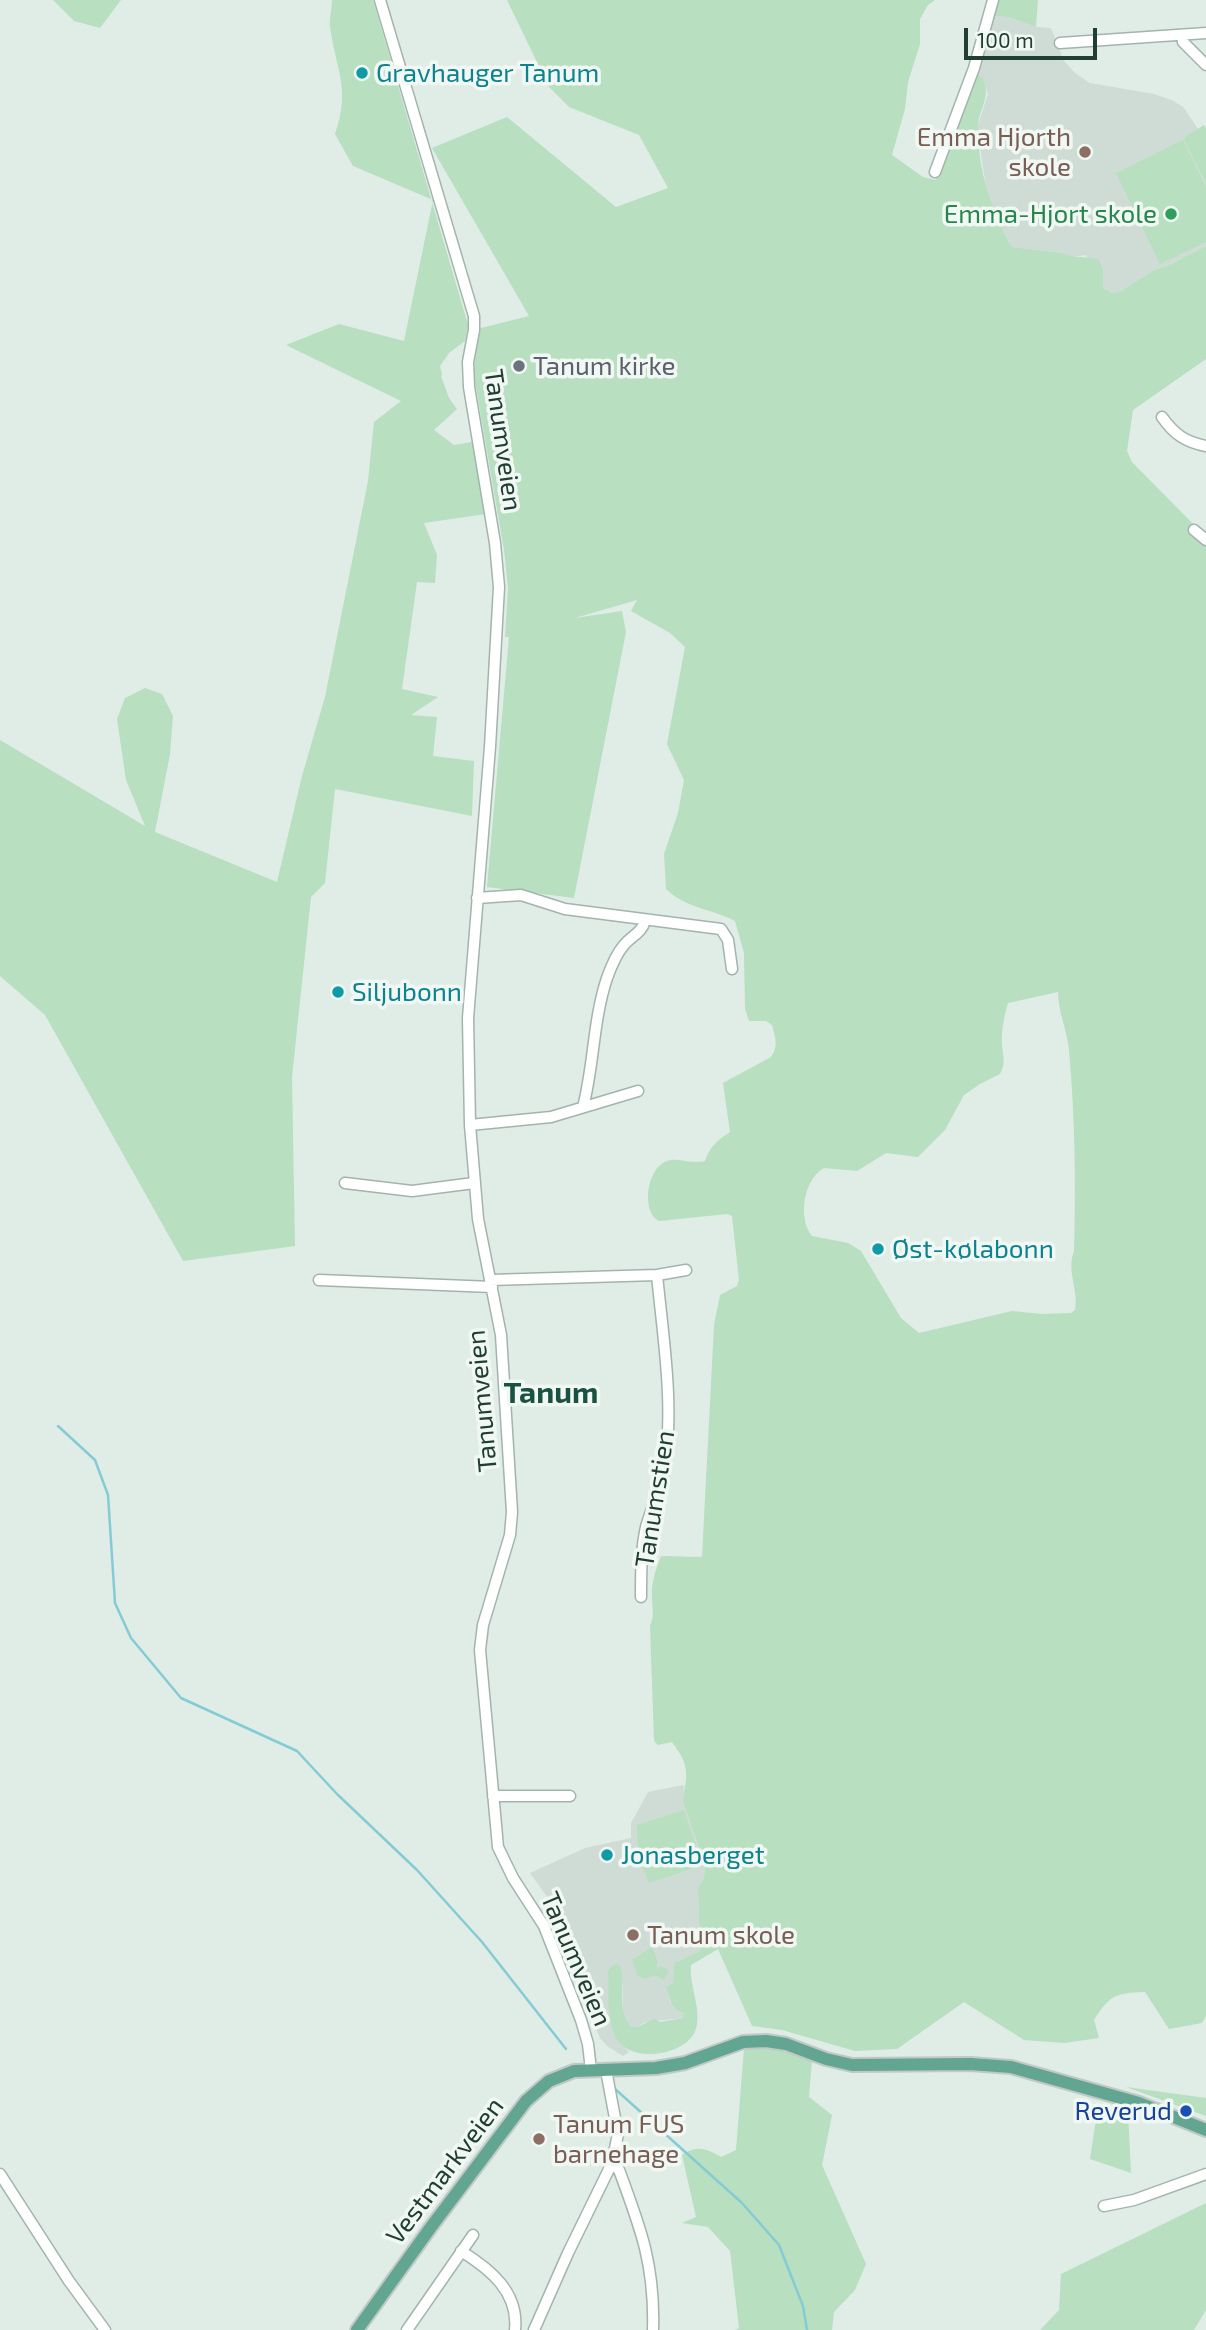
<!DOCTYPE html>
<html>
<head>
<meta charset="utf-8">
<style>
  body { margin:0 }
  #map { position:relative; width:1206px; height:2330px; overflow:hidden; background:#e0ece6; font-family:"Exo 2",sans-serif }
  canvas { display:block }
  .scale { position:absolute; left:964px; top:28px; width:133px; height:32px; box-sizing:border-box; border:4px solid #203e34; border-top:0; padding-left:9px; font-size:21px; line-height:24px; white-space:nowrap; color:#203e34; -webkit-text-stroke:5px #f1f8f4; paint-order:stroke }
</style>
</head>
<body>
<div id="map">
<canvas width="1206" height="2330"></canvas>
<div class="scale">100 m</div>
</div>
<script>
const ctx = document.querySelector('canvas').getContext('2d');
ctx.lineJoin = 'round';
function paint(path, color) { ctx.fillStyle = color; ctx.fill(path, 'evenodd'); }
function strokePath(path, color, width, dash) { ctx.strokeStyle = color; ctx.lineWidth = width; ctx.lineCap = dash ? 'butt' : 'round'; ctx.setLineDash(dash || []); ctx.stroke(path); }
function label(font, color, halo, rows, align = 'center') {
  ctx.font = font + ' "Exo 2",sans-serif'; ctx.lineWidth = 7; ctx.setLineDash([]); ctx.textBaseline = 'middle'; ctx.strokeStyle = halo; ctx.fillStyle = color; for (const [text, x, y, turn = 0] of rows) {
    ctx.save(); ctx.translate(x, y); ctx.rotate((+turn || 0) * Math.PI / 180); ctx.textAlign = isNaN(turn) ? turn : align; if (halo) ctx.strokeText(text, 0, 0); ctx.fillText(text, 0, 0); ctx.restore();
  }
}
const built = new Path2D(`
  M994,16L1008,17L1036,27L1051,28L1064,61L1075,73L1090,83L1154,94L1174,101L1184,108L1198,129L1183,138L1206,184V246L1165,267L1156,269L1121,291L1112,293L1103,288V282L1086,255L1070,257L1063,253L1012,247L996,217L986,187L977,128L988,94L982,77L976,73Z
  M684,1785L683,1802L705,1865L704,1878L698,1888L700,1951L674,1963L673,1983L666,1987L670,2002L685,2013L683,2018L645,2022L637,2027L630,2026L622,2016L623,1984L608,1972L610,2017L620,2043L629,2052L623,2056L607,2046L600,2038L579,1988L577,1980L579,1967L558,1912L530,1873L585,1848L631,1838V1823L648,1792Z`);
const green = new Path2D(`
  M53,0H121L100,28L74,21Z
  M332,0H373L468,325L465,341L449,353L440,366L442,374L441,376L449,398L457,409L434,430L454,445L472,442L486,514L424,523L437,555L435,583L417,582L402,689L438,697L411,715L437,717L433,756L474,761L472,816L335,789L325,883L311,897L292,1077L295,1246L183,1261L45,1015L0,976V740L145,826L126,780L117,719L125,698L145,688L162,694L173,716L170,754L155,832L277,882L302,776L325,697L368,481L374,422L401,401L286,345L339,324L404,341L433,200L353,166L335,134C351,89 336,70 330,27C329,19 332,9 332,0Z
  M507,0H935L928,5L920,19V44L908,82L905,109L892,155L923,177L936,180L976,73L982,77C993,98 977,109 978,130C978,171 992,212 1012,247L1063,253C1073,259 1086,255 1099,260L1103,271V288L1112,293L1121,291L1156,269L1165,267L1206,246V359L1133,410L1127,451L1132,462L1206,537V2016L1202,2023L1169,2029L1145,1992C1115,1993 1110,1995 1094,2020L1099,2038L1064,2043L1024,2040L964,2002L897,2049L855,2051L782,2030L752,2026L718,1949L691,1965C689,1986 702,2009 696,2029C687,2056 633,2063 618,2041C606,2022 609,1993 608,1972L610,1967L617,1964L620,1966C627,1988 615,2005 630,2026L637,2027L654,2019L660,2022L683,2018L684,2013C671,2008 670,2000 666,1987L673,1983L674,1963L700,1951L698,1888L704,1878L705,1865L683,1802C683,1792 687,1782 686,1773C686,1761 679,1752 672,1742L658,1745L654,1741L650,1626C655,1615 652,1609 652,1597C651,1583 656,1569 661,1556L702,1557L714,1325L720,1295L737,1286L739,1280L732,1216L727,1214L659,1221C651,1217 648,1207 648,1197C648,1180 657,1157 678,1160C689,1161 694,1163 705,1161C710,1146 718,1140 730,1132L723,1083L771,1057C779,1046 775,1037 772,1025L766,1021H749L745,1009L744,953L735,921C712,909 685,908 666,889L664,854L678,813L684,780L667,744L685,647L670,633L631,611L637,600L575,618L622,611L626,632L574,898L487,887L509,637H505L508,588L504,550L474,376L477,329L529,316L432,148L507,117L616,207L668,188L639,135L569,107L549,87ZM1058,992C1058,1011 1067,1030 1069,1050C1075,1117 1076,1184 1074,1251C1066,1271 1079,1290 1075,1310L1071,1313L1042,1314L1012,1311L919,1333L901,1318L861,1251L848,1243L812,1236C797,1218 804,1179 824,1168L857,1171L886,1153L918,1157L945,1130L964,1095L980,1084L1000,1074C1006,1063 1003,1057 1002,1045C1001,1031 1004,1017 1008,1003Z
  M997,0H1038L1036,27L1008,17L994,16Z
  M1204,125L1206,128V184L1183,138Z
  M1183,140L1206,187V242L1160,264L1116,173Z
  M684,1810L702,1865L649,1883L638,1854L637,1825Z
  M652,1947L657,1960V1970L661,1966L669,1971L664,1980L654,1975L645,1979L638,1976L632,1960Z
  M759,2046L779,2050L812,2060L809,2097L832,2115L822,2165L866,2264L855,2290L834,2312L832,2330H735L739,2328L730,2251L708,2227L682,2223L696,2217L682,2155C697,2145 706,2148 721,2157L736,2150L744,2048Z
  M1126,2087L1206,2098V2116Z
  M1098,2106L1128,2111L1131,2173L1090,2159Z
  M1206,2203V2310L1194,2330H1040L1059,2310L1061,2274Z`);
const stream = new Path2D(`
  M58,1426L95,1460L108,1495L115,1603L131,1638L181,1698L297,1751L337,1794L417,1870L482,1942L566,2049
  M614,2088L742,2203L779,2245L803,2306L807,2330`);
const minor = new Path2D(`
  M380,0L474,316V330L468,362L469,387L495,543L499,587L490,747L468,1018L470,1125L478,1219L501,1335L512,1512L510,1535L483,1625L480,1650L498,1847L513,1878L544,1926L581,2020L588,2044L591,2070
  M1182,35L1183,42L1206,65
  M1060,43L1206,33
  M935,172L974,68L993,0
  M1162,417C1174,434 1185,442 1206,446
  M1194,530L1206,540
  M477,898L521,895L565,909L721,929L728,940L732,969
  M583,1107C594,1065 593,1020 607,978C611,967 616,954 624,945C632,935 641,934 645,921
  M470,1125L551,1117L638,1091
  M345,1183L412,1191L474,1183
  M319,1280L492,1287
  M490,1280L657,1275L686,1270
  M641,1597C641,1573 641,1549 646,1527C652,1506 662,1486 665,1464C674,1403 663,1337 657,1275
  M493,1796H570
  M612,2163L619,2170C641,2229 655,2266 653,2330
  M0,2174L69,2281L105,2330
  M1104,2206L1134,2200L1206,2174
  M461,2251C490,2269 519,2292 515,2330
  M407,2330L473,2235
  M534,2330L568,2253L612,2163L618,2134L606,2070`);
const major = new Path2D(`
  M357,2330L431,2227L526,2101L549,2081L574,2071L656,2068L685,2063L743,2042L766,2041L786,2044L826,2059L852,2065L970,2064L1011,2067L1139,2103L1206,2130`);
const markers = [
  [362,73,7,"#0f9aa8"],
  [1085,152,7,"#8d6e63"],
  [1171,214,7,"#2e9e5b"],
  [519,366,7,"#6b7280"],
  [338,992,7,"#0f9aa8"],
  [878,1249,7,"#0f9aa8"],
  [607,1855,7,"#0f9aa8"],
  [633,1935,7,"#8d6e63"],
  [1186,2111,7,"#1a4fb4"],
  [539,2139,7,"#8d6e63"]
];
const cultureNames = [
  ["Gravhauger Tanum",376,73],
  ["Siljubonn",352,992],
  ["Øst-kølabonn",892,1249],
  ["Jonasberget",621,1855]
];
const educationNames = [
  ["Emma Hjorth",1071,137,"right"],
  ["skole",1071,167,"right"],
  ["Tanum skole",647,1935],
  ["Tanum FUS",553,2124],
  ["barnehage",553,2154]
];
const leisureNames = [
  ["Emma-Hjort skole",1157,214]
];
const worshipNames = [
  ["Tanum kirke",533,366]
];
const streetNames = [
  ["Tanumveien",503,440,82],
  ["Tanumveien",482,1401,-95],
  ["Tanumstien",655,1499,-81],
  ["Tanumveien",576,1959,67],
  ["Vestmarkveien",445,2171,-53]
];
const transitNames = [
  ["Reverud",1172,2111]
];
const quarterNames = [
  ["Tanum",551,1393]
];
paint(built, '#cedcd5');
paint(green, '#b7dfc0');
strokePath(stream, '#84ccd5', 2.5);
strokePath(minor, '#a3b4ad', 13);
strokePath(major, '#c1c9c6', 16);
strokePath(minor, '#fff', 10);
strokePath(major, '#62a591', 12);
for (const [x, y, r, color] of markers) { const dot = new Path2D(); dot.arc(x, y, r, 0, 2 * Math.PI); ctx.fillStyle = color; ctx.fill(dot); strokePath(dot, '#f1f8f4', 2.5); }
label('26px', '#0d838f', '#f1f8f4', cultureNames, 'left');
label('26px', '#785e54', '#f1f8f4', educationNames, 'left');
label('26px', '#27864d', '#f1f8f4', leisureNames, 'right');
label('26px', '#5b616d', '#f1f8f4', worshipNames, 'left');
label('26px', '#203e34', '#f1f8f4', streetNames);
label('26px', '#164399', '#f1f8f4', transitNames, 'right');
label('bold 30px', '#1a5142', '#f1f8f4', quarterNames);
</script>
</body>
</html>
